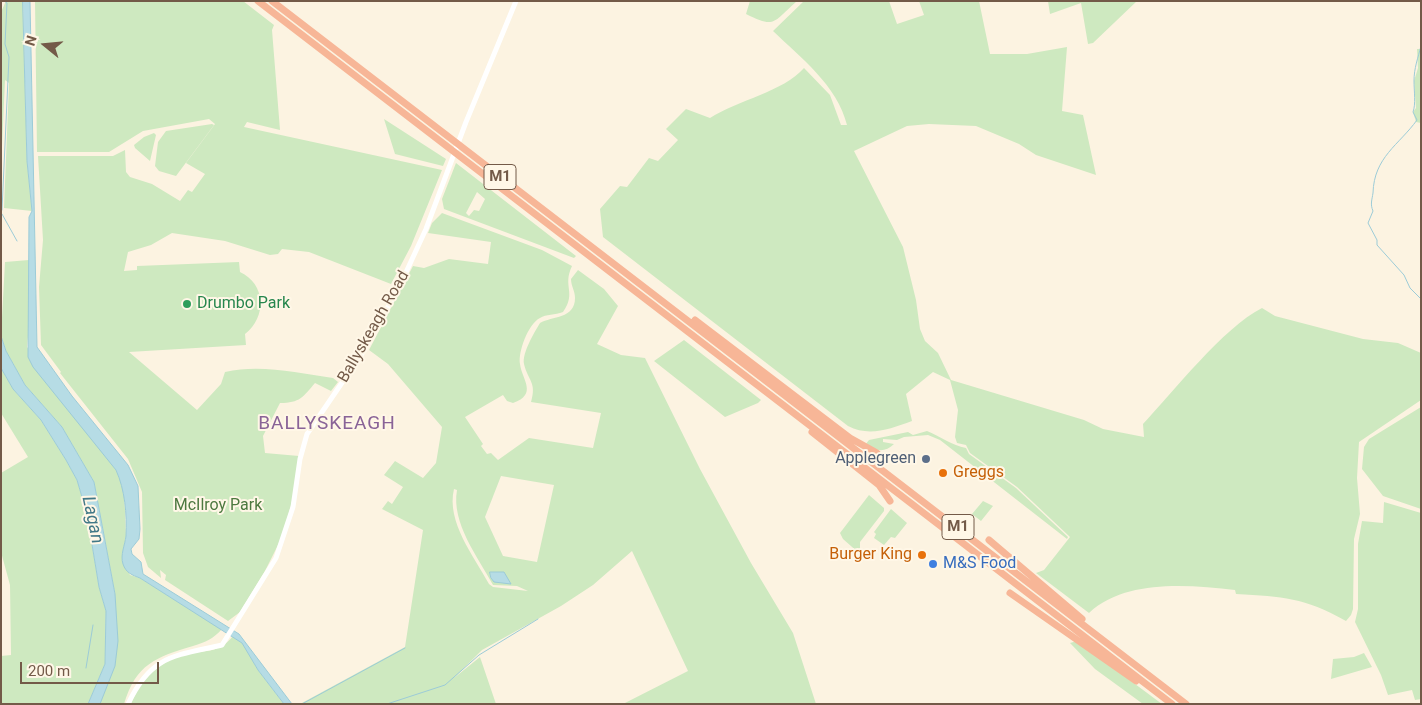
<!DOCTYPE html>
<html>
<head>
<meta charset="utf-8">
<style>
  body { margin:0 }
  #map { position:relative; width:1422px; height:705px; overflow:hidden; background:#fcf3e1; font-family:Roboto,sans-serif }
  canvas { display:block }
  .frame { position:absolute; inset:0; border:2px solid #735a48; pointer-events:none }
  .north { position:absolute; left:20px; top:20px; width:50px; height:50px; -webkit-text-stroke:4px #fff7e7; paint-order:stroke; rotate:287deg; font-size:14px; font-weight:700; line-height:20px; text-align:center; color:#735a48 }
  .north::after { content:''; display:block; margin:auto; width:18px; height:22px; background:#735a48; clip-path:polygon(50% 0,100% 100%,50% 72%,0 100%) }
  .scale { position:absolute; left:20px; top:662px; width:139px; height:22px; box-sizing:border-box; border:2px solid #735a48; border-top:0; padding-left:6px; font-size:15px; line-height:18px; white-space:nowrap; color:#735a48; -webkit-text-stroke:4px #fff7e7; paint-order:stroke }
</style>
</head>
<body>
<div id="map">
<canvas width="1422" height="705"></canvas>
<div class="frame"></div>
<div class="north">N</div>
<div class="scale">200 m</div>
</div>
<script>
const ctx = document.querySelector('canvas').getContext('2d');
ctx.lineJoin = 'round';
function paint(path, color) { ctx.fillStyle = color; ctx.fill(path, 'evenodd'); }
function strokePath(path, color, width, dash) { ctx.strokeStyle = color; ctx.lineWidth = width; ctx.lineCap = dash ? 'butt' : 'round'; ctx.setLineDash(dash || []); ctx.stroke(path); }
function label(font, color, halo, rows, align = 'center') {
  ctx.font = font + ' Roboto,sans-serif'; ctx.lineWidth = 4; ctx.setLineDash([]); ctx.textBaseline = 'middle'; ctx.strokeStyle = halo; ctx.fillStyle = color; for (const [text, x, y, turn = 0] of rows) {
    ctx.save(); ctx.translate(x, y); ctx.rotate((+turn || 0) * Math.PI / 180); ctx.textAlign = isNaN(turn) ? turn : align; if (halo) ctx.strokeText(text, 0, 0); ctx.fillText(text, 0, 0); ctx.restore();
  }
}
const green = new Path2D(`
  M6,1H23L27,161L32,211L4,208L9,83L5,80L1,169V12Z
  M35,1H243L274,25L272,30L280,130L247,122L244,127L442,170L411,246L391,284L309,252L282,249L278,254L270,255L225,241L172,233L151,245L128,252L124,271L137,270V266L239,262L240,272C266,284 267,317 245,334L246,345L129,352L197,410L221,384L225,372C261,364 297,373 333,378L338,382L331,391L315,383C303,397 300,403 280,403L263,436L265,453L299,456L293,497L284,533L265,571L240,612L228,621L165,580L166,575L160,570L161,578L148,567L143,553L142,492L128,459L60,373L61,372L41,345L39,287L43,240L38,156H113L125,150L126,172L130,177L152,184L180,201L188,190L192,192L205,174L186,163L215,124L209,119L143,131L109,152H37Z
  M750,1H797C773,22 776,29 746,14Z
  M804,1H889L897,24L924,15L919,1H979L990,54H1027L1067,47L1062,111L1083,115L1096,175L1036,155L1019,144L976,126L929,124L907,126L854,151L903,247L916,300L920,329L925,341L938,353L951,380L1084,420L1103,429L1144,437L1143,424C1174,391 1223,328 1262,308L1275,316L1363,339L1398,343L1421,353V400L1359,442L1357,478L1360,514L1354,539L1353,609L1351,615L1346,621C1303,597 1284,597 1236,594L1235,590C1188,585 1126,579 1089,613L1036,573L1044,570L1070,537L1017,487L970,453L966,445L957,443L955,437L958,410L950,380L933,372L906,394L912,421C890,429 869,437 848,426L603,237L600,209L620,186L627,187L649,158L658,161L678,140L666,129L686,109L710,118C738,100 783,92 804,68L830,95L841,125H847C837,85 801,58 773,31Z
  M1048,1H1137L1093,43L1088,44L1081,3L1050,14Z
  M1417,49H1421V123L1416,122L1413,112L1416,108L1414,81L1418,68Z
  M384,119L446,159L443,166L395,154Z
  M212,124L214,125L176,176L159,171L155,166L158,142L166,131Z
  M154,133L156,135L150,161L135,148L134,145L144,137Z
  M456,163L576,256L574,258L444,209L442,199ZM477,192L485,199L479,211L474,210L469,216L466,213Z
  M442,213L542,250L572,266C562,287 577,292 563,312C555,315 546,314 540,318C528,324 518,352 520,364C522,380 538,394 513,403L507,401L503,395L465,417L483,444L481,446L487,454L491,453L498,460L529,438L593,448L601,413L531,402C537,382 528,381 524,364C522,353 534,333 540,323C552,316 575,319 575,298C575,291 571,286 571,279L578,270L604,289L618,306L597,344L621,355L645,358L700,469L751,563L793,633L816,704H623L688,671L632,551L593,585L561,606L482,650L454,678L480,657L496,704H300L405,647L423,530L382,509L388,501L392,504L403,487L384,475L395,461L423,478L436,463L442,427L388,364L369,350L413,266L424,268L449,259L488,264L491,242L428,233L432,223ZM501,476L554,485L537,562L503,556L485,517ZM454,489L457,490C451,523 478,557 493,585L517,586L528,591L493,587L489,584C474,556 446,522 454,489Z
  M29,260L30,317L27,347L116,470L123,484L125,510L126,536L122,559L130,575L140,578L222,629C213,639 206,642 193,646C156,657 136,664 124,704H100L115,594L94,482L62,427L25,385L6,351L1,336L5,262Z
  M684,340L761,400L758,403L725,417L654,361Z
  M1,368L13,389L41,420L66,460L77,480L87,514L99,587L106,611L105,664L88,704H1V656L11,655L10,585L1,552V473L28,457L1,413Z
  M1421,407V509L1383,496L1362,469L1364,447L1369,439Z
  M927,431C941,437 952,445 966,448L969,454L1016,488L1068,537L1067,539L940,440L928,435L904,437L897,440L883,439V442L894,444C885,453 876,451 865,445L869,440L908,432L913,435Z
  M869,495L884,508V511L860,542V554L843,539L840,533Z
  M983,501L993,506L981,521L972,514Z
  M1384,502L1421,513V699L1415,700L1412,690L1388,695L1381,675L1355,622L1358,609V544L1362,521L1383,523Z
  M891,509L907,523L895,538L891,537L884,545L874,538L876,534L874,532Z
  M233,636L243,643L258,670L284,704H131C141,678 157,663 183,655C204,649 218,655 233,636Z
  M1077,641L1162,704H1143L1095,669L1070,643Z
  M1364,653L1372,667L1331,679L1333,659L1354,657Z`);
const water = new Path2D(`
  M23,1H30L37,347L72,396L128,465L138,486L140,529L139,539L131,549L132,554L141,562L143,574L239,634L292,704H284L258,670L242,643L140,578C132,575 126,573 123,564C120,555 125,545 126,536C127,514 125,490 116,470L33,367L28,357L29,217L32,211L27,161Z
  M1,336L6,351L25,385L62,427L94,482L115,594L118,641L115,666L100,704H88L105,664L106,611L99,587L87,514L77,480L66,460L41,420L13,389L1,368Z
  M490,572H504L511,584L494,582L491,578Z`);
const stream = new Path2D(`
  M1421,46C1418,58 1414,68 1414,81C1414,91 1416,104 1413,112L1417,120C1399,145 1374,157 1373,193C1372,200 1370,204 1373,211L1368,223L1377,240V245L1404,275L1410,288L1421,299
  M2,210L9,57L5,44L7,3L4,1
  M2,214L17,241
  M86,668L93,625
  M302,704L405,648
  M387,704L445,685L479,655L538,619`);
const secondary = new Path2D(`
  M128,704C151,655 174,656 222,645L276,558L293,507L300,459L307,434L365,349L402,281L426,229L466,122L516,1`);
const highway = new Path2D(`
  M258,1L1172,704
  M272,1L1186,704
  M695,320L850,438L877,453
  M812,432L879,485L890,501
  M989,540L1082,619
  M1010,593L1136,681`);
const markers = [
  [187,304,5,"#2e9e5b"],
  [926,459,5,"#5c6f8a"],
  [943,473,5,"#e8710a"],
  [922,555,5,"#e8710a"],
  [933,564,5,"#3f7fe0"]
];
const shields = [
  [500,177,32],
  [958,527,32]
];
const shieldNames = [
  ["M1",500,177],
  ["M1",958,527]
];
const leisureNames = [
  ["Drumbo Park",197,304]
];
const streetNames = [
  ["Ballyskeagh Road",374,327,-60]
];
const serviceNames = [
  ["Applegreen",916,459]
];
const foodNames = [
  ["Greggs",953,473],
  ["Burger King",912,555,"right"]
];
const parkNames = [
  ["McIlroy Park",218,506]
];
const shopNames = [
  ["M&S Food",943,564]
];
const waterNames = [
  ["Lagan",92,520,78]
];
const quarterNames = [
  ["BALLYSKEAGH",327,424]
];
paint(green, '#cee9c0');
paint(water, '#b6dce5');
strokePath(water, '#9ccbd7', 1);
strokePath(stream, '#9ccbd7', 1);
strokePath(secondary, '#fff', 5);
strokePath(highway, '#f7b697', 7);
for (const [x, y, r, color] of markers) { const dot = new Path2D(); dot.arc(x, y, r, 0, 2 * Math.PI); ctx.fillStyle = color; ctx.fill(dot); strokePath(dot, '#fff7e7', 2); }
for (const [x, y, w] of shields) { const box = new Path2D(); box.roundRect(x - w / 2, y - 12.5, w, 25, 4); ctx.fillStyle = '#fff7e7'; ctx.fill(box); strokePath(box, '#735a48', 1); }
label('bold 15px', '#735a48', null, shieldNames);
label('16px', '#27864d', '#fff7e7', leisureNames, 'left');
label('16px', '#735a48', '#fff7e7', streetNames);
label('16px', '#4e5e75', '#fff7e7', serviceNames, 'right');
label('16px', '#c56008', '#fff7e7', foodNames, 'left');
label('16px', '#4d7940', '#fff7e7', parkNames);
label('16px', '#366cbe', '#fff7e7', shopNames, 'left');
label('italic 18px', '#417887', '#fff7e7', waterNames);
ctx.letterSpacing = '1px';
label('19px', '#896397', '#fff7e7', quarterNames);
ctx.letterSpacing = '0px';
</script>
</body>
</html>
